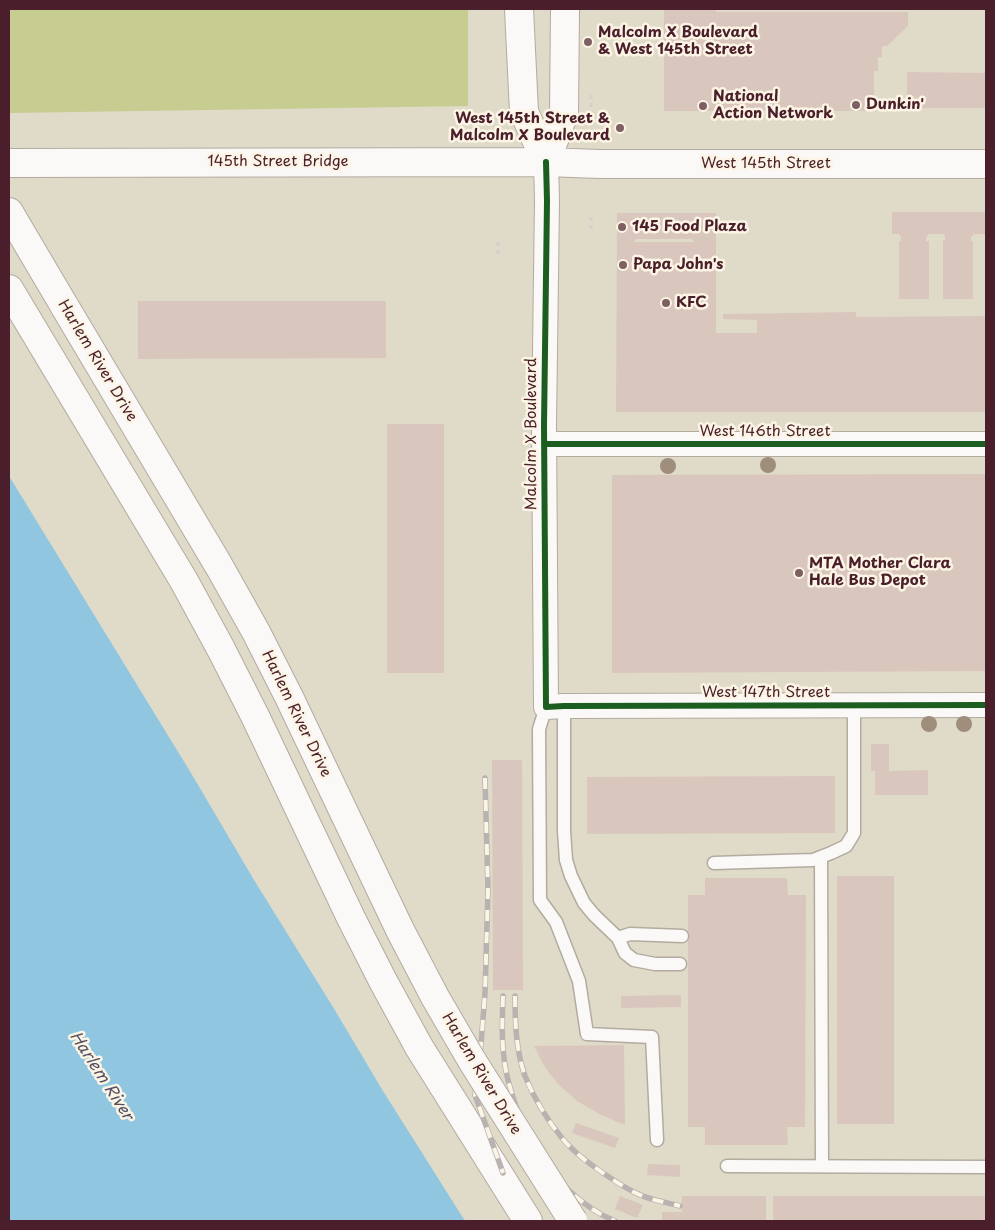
<!DOCTYPE html>
<html>
<head>
<meta charset="utf-8">
<style>
  body { margin:0 }
  #map { position:relative; width:995px; height:1230px; overflow:hidden; background:#e0dac8; font-family:"Playpen Sans",sans-serif }
  canvas { display:block }
  .frame { position:absolute; inset:0; border:10px solid #4a1f2b; pointer-events:none }
</style>
</head>
<body>
<div id="map">
<canvas width="995" height="1230"></canvas>
<div class="frame"></div>
</div>
<script>
const ctx = document.querySelector('canvas').getContext('2d');
ctx.lineJoin = 'round';
function paint(path, color) { ctx.fillStyle = color; ctx.fill(path, 'evenodd'); }
function strokePath(path, color, width, dash) { ctx.strokeStyle = color; ctx.lineWidth = width; ctx.lineCap = dash ? 'butt' : 'round'; ctx.setLineDash(dash || []); ctx.stroke(path); }
function label(font, color, halo, rows, align = 'center') {
  ctx.font = font + ' "Playpen Sans",sans-serif'; ctx.lineWidth = 5; ctx.setLineDash([]); ctx.textBaseline = 'middle'; ctx.strokeStyle = halo; ctx.fillStyle = color; for (const [text, x, y, turn = 0] of rows) {
    ctx.save(); ctx.translate(x, y); ctx.rotate((+turn || 0) * Math.PI / 180); ctx.textAlign = isNaN(turn) ? turn : align; if (halo) ctx.strokeText(text, 0, 0); ctx.fillText(text, 0, 0); ctx.restore();
  }
}
const green = new Path2D(`
  M9,9H468V106L9,113Z`);
const water = new Path2D(`
  M9,476L191,773L254,880L333,1007L383,1091L465,1221H9Z`);
const building = new Path2D(`
  M664,9H716V12H908V26L887,46H882V57H878V71H874V111H664Z
  M907,72L986,73V108H907Z
  M892,212H986V234H974L971,237V241H973V299H943V240H945V236L943,234H929L926,237V241H929V299H899V241H901V237L899,234H892Z
  M617,213H716V333H757V320L723,319V314L856,312V317L986,316V412H616ZM636,239H692L695,242H633Z
  M138,301H386V358L138,359Z
  M387,424H444V673H387Z
  M986,474V671L612,673V475Z
  M871,744H889V771L928,770V795H875V771H871Z
  M492,760H522L523,990H493Z
  M835,776V833L587,834V777Z
  M837,876H894V1124H837Z
  M705,878H787L788,895H806L805,1127H787L788,1145H705V1127H688V895H705Z
  M681,995V1007L621,1008V996Z
  M624,1045L625,1125L601,1115L577,1101L557,1083L544,1066L534,1046Z
  M576,1123L619,1138L615,1148L572,1133Z
  M648,1164L680,1165V1177L647,1175Z
  M620,1196L643,1205L637,1218L615,1209Z
  M682,1196H766V1221H662V1212H682Z
  M773,1196H986V1221H773Z`);
const path = new Path2D(`
  M591,95V112
  M591,217V233
  M498,242V257`);
const service = new Path2D(`
  M564,706V831L566,860L571,876L584,903L594,915L618,938L625,953L634,960L655,964H680
  M546,707L539,729L540,900L556,922L579,981L587,1034L652,1037L657,1140
  M821,857L822,1166
  M714,863L813,860L831,853L846,846L854,833V705
  M618,938L630,934L682,936
  M727,1166L986,1167`);
const minor = new Path2D(`
  M546,162L547,201L544,425L546,707L564,706L986,705
  M544,444H986`);
const secondary = new Path2D(`
  M519,9L524,112L546,162
  M546,162L564,113L565,9
  M9,163L546,162L599,164H986`);
const motorway = new Path2D(`
  M9,212L65,307
  M9,289L184,581L221,649L255,716L351,918L383,981L419,1047L528,1221`);
const rail = new Path2D(`
  M485,778L488,890L485,993L481,1044L475,1095L503,1173
  M503,996C502,1024 501,1053 508,1080C513,1099 524,1132 534,1148C553,1178 581,1207 615,1221
  M515,996C515,1022 516,1051 525,1076C534,1098 547,1120 562,1138C574,1153 591,1165 606,1175C615,1181 625,1188 636,1193C649,1200 665,1202 680,1206`);
const motorwayBridge = new Path2D(`
  M65,307L219,566L256,632L289,697L400,930L435,997L471,1059L573,1221`);
const cycleway = new Path2D(`
  M546,162L547,201L544,425L546,707L564,706L986,705
  M544,444H986`);
const trees = [
  [768,465],
  [668,466],
  [929,724],
  [964,724]
];
const markers = [
  [588,42,5,"#7e6062"],
  [856,105,5,"#7e6062"],
  [703,106,5,"#7e6062"],
  [620,128,5,"#7e6062"],
  [622,227,5,"#7e6062"],
  [623,265,5,"#7e6062"],
  [666,303,5,"#7e6062"],
  [799,573,5,"#7e6062"]
];
const poiNames = [
  ["Malcolm X Boulevard",598,33],
  ["& West 145th Street",598,50],
  ["National",713,97],
  ["Action Network",713,114],
  ["Dunkin'",866,105],
  ["West 145th Street &",610,119,"right"],
  ["Malcolm X Boulevard",610,136,"right"],
  ["145 Food Plaza",632,227],
  ["Papa John's",633,265],
  ["KFC",676,303],
  ["MTA Mother Clara",809,564],
  ["Hale Bus Depot",809,581]
];
const streetNames = [
  ["145th Street Bridge",278,162],
  ["West 145th Street",766,164],
  ["Harlem River Drive",97,361,59],
  ["West 146th Street",765,432],
  ["Malcolm X Boulevard",532,434,-90],
  ["West 147th Street",766,693],
  ["Harlem River Drive",296,714,64],
  ["Harlem River Drive",481,1074,59]
];
const waterNames = [
  ["Harlem River",101,1076,57]
];
paint(green, '#c7cc90');
paint(water, '#90c6df');
paint(building, '#d9c7be');
strokePath(service, '#b3aba0', 15);
strokePath(minor, '#b3aba0', 26);
strokePath(secondary, '#b3aba0', 30);
strokePath(motorway, '#b3aba0', 30);
strokePath(path, '#d4d0cb', 3, [4, 4]);
strokePath(service, '#faf9f7', 12);
strokePath(minor, '#faf9f7', 24);
strokePath(secondary, '#faf9f7', 28);
strokePath(motorway, '#faf9f7', 28);
strokePath(rail, '#b8b2b1', 5.5);
strokePath(rail, '#fcf5e5', 4, [11]);
strokePath(motorwayBridge, '#b3aba0', 30, []);
strokePath(motorwayBridge, '#faf9f7', 28);
strokePath(cycleway, '#1b5e20', 6);
ctx.fillStyle = '#9f8e7b';
for (const [x, y] of trees) { ctx.beginPath(); ctx.arc(x, y, 8, 0, 2 * Math.PI); ctx.fill(); }
for (const [x, y, r, color] of markers) { const dot = new Path2D(); dot.arc(x, y, r, 0, 2 * Math.PI); ctx.fillStyle = color; ctx.fill(dot); strokePath(dot, '#fcf5e5', 2); }
label('bold 15px', '#4a1f2b', '#fcf5e5', poiNames, 'left');
label('15px', '#4a1f2b', '#fcf5e5', streetNames);
label('italic 16px', '#544f64', '#fcf5e5', waterNames);
</script>
</body>
</html>
